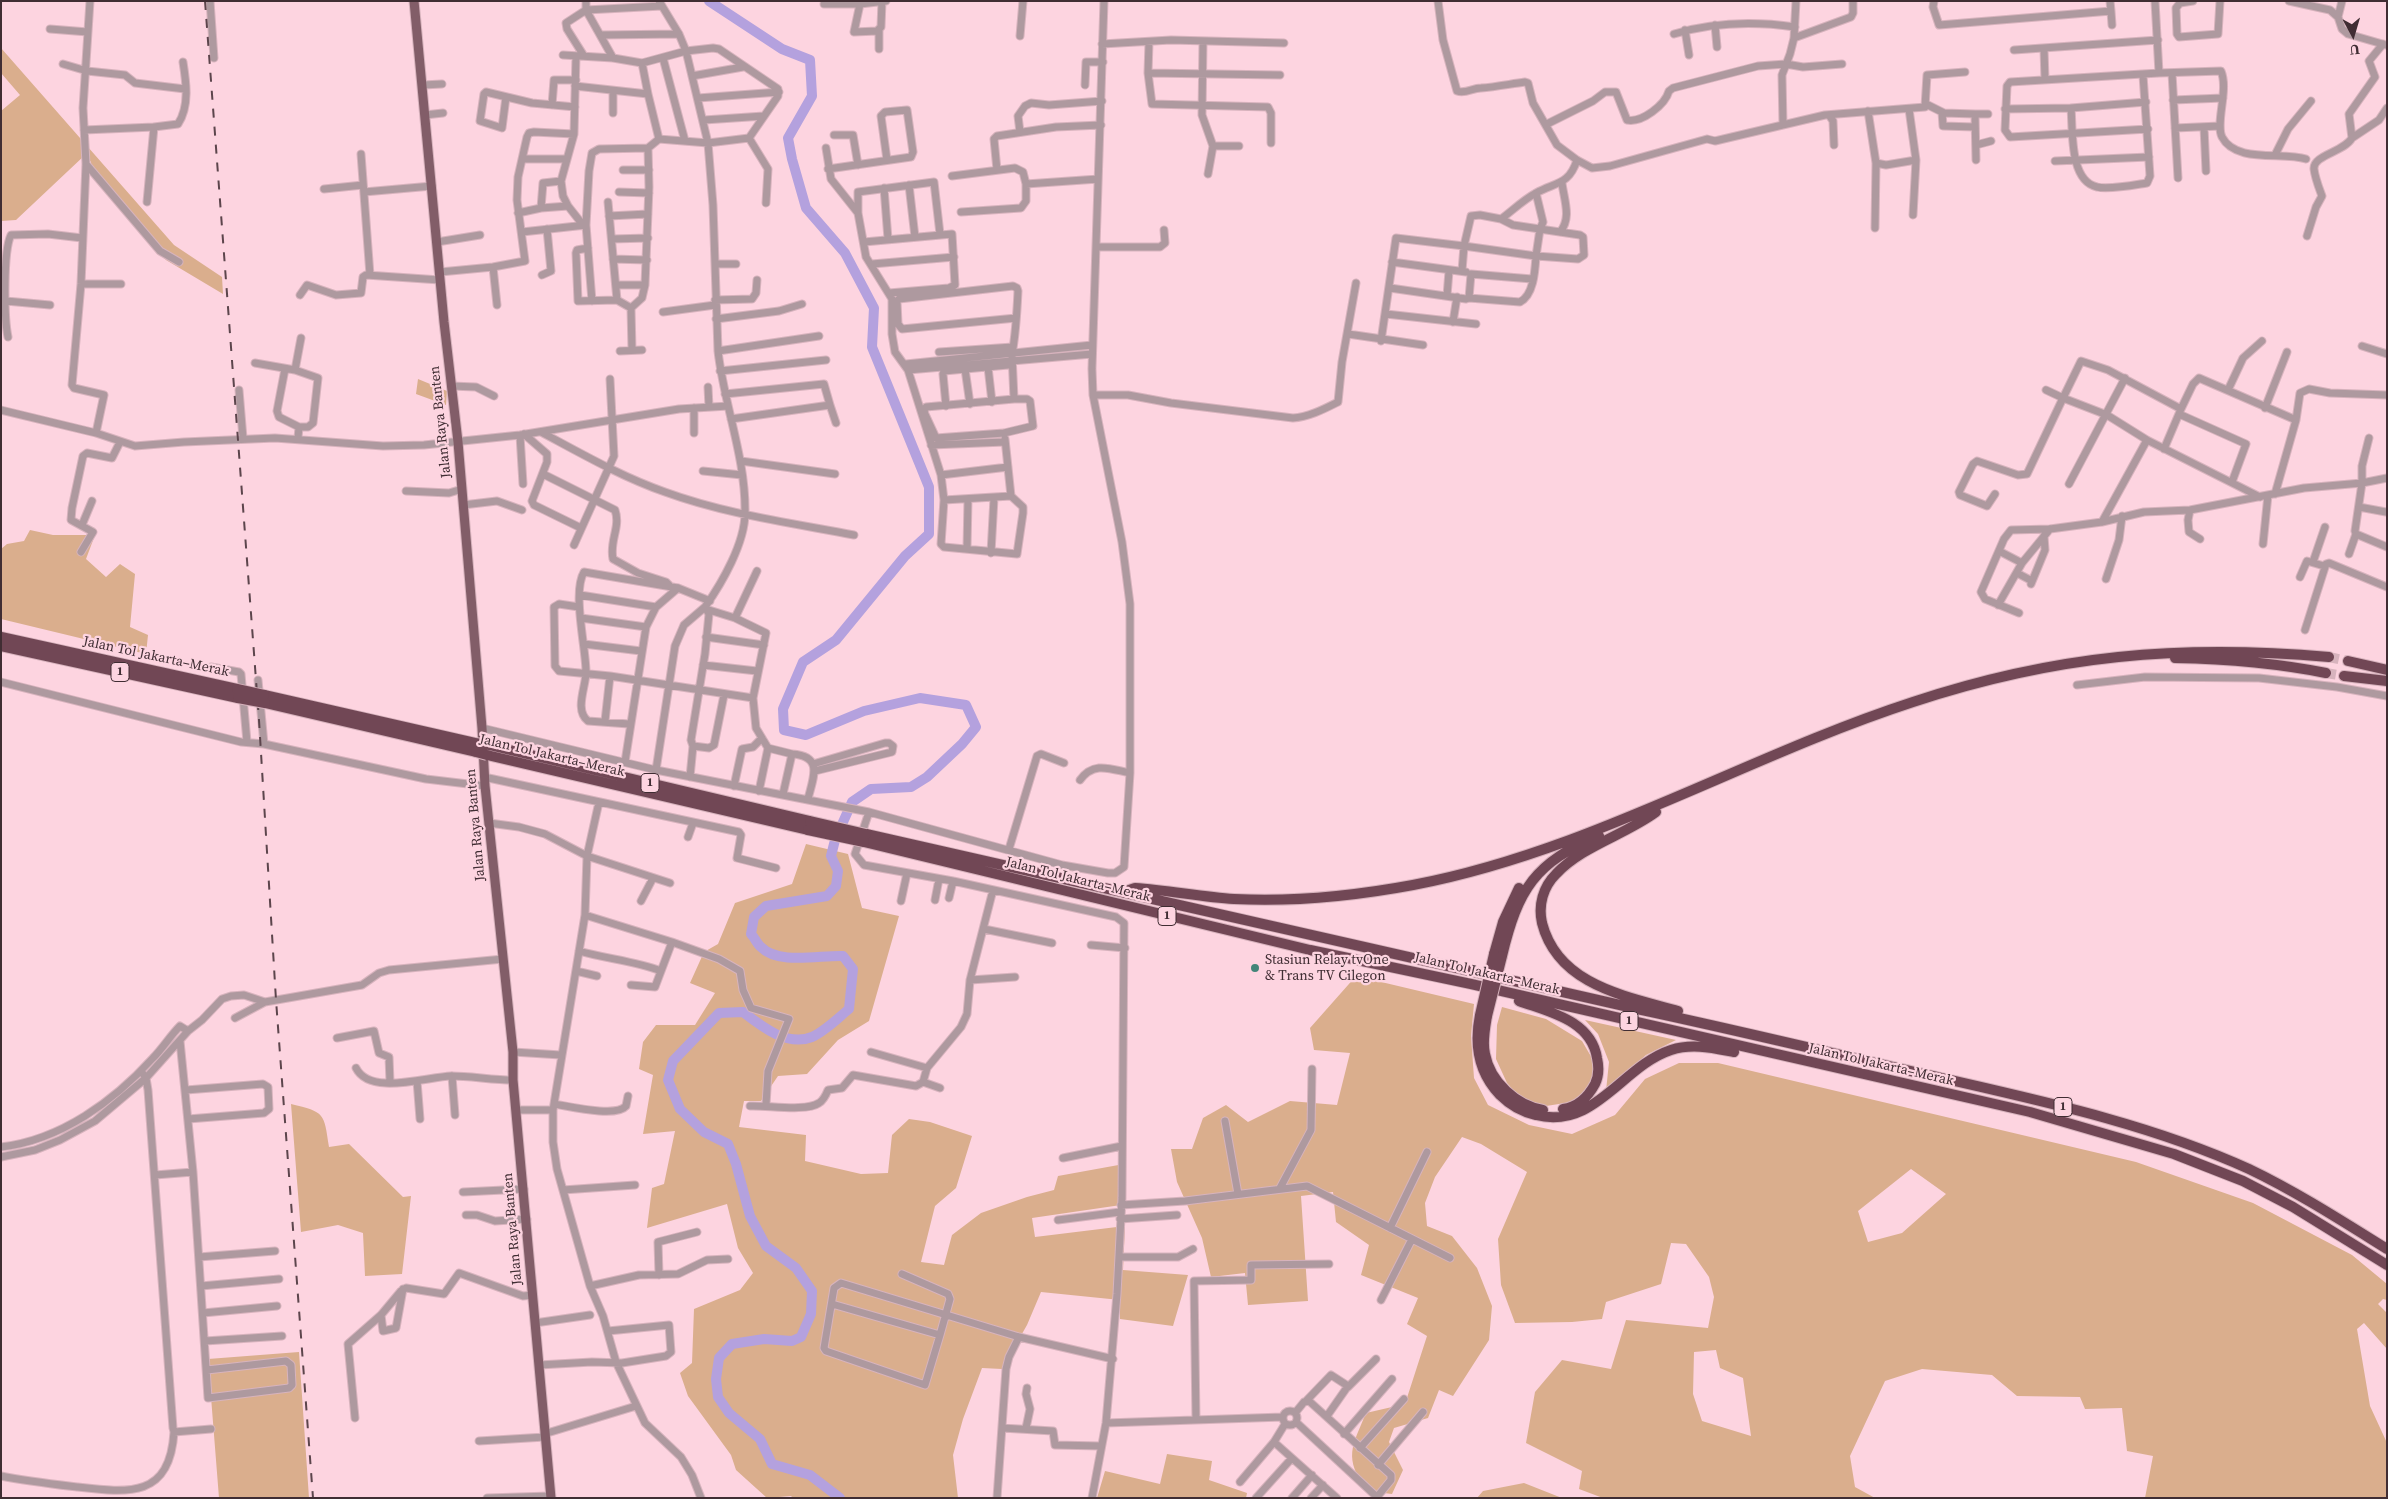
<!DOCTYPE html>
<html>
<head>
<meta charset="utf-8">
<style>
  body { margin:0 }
  #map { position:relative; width:2388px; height:1499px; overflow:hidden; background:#fdd4e0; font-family:"Source Serif 4",serif }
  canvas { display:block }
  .frame { position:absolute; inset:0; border:2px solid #402d33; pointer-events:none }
  .north { position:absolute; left:2328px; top:10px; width:50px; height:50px; -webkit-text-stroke:4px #fdd4e0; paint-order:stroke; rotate:174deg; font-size:14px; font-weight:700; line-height:20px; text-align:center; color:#402d33 }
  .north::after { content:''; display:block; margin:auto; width:18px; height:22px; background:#402d33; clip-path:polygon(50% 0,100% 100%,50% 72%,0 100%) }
</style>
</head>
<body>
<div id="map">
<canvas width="2388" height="1499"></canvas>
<div class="frame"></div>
<div class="north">U</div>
</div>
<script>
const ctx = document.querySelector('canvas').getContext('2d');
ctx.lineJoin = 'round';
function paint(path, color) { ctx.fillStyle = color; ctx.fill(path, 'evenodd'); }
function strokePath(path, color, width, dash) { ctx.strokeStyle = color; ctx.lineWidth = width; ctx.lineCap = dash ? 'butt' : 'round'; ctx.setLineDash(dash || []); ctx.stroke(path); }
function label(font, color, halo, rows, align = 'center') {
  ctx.font = font + ' "Source Serif 4",serif'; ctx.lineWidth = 4.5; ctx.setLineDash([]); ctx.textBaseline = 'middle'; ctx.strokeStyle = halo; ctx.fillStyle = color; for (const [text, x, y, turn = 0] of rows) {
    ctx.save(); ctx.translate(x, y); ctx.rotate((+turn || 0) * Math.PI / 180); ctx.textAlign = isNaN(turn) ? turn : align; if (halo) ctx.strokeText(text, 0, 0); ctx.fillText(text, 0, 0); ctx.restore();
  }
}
const green = new Path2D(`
  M1,48L174,245L222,277L223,294L166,260L92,175L91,162L85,155L16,220L1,221V111L20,95L1,73Z
  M418,379L447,391L446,405L416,394Z
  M30,530L53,535H95L86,559L106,577L120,564L135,574L130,627L148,635L146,654L1,619V549L7,544L24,541Z
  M806,844L848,854L862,908L899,916L869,1021L838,1040L807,1074L778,1076L761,1101H744L739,1127L806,1135L805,1161L861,1174L888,1173L892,1135L909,1119L930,1122L972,1136L956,1188L935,1206L921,1262L944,1265L952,1235L981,1213L1027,1197L1054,1190L1058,1176L1124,1164L1121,1205L1032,1218L1035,1237L1125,1226L1123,1270L1188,1275L1173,1326L1120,1319V1300L1041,1292L1027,1325L1002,1369L982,1368L963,1419L953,1455L958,1498H793L791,1496L767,1498L736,1470L731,1455L688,1396L680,1373L692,1363L694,1309L740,1290L753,1273L738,1248L727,1204L647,1228L652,1188L664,1184L675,1131L643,1134L653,1075L639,1069L643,1042L656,1025H695L715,993L690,983L704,952L718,944L735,903L792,884Z
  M1356,976L1474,1004L1471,1036L1474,1078L1488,1105L1529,1125L1572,1134L1615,1115L1645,1079L1679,1063H1718L2136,1162L2253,1203L2352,1255L2387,1284V1300L2383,1299L2378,1304L2387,1313V1349L2364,1323L2357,1329L2370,1406L2387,1443V1498H2145L2153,1456L2127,1451L2122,1408L2085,1409L2080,1397L2017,1396L1992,1375L1922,1369L1885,1381L1850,1456L1855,1487L1875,1498H1603L1579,1489L1582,1471L1526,1443L1535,1392L1562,1360L1611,1369L1626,1320L1708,1328L1714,1297L1709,1277L1686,1244L1671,1243L1661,1284L1606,1302L1602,1319L1572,1322L1515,1323L1501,1285L1498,1239L1527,1172L1481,1144L1462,1137L1435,1177L1425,1203L1427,1226L1452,1236L1477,1268L1492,1306L1489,1340L1453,1396L1439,1390L1428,1418L1394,1428L1389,1442L1403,1470L1392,1494L1367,1491C1343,1457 1352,1447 1366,1413L1405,1404L1427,1336L1407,1324L1418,1298L1361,1275L1369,1245L1336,1222L1333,1192L1301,1196L1308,1301L1248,1305L1245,1273L1211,1277L1202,1238L1177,1182L1171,1149H1192L1203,1118L1226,1105L1248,1122L1290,1101L1337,1105L1350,1053L1314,1050L1310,1028ZM1911,1169L1946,1194L1902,1233L1868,1242L1858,1211ZM1716,1350L1720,1368L1743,1378L1751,1436L1702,1421L1693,1394L1694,1352Z
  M1502,1007L1546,1019L1582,1041L1596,1065L1589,1091L1572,1102L1546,1106L1520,1098L1507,1083L1496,1059L1497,1025Z
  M1585,1020L1676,1040L1646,1055L1606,1091L1609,1062L1598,1034Z
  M291,1104C325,1112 324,1113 329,1147L349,1144L403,1197L411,1196L402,1274L365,1276L363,1233L338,1225L301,1232Z
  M299,1352L309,1498H219L208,1359Z
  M1167,1454L1212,1461L1209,1480L1247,1493L1246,1498H1097L1105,1471L1160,1484Z
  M1524,1483L1562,1498H1477L1483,1491Z`);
const river = new Path2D(`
  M709,1L782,49L810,60L812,96L788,138L792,159L806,208L845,253L874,308L872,347L929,487V534L905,556L836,640L803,662L783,709L784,730L806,735L864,711L920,698L966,705L976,727L962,744L927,777L911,787L871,789L852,802L835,840L831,856L838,871L836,886L827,896L766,906L754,917L751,934C755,938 757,944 761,947C778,965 820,955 843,956L853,969L849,1009C838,1018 825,1031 812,1037C787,1047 761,1026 743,1012L719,1013L673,1061L668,1080L680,1109L704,1132L728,1144L736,1164L750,1216L766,1246L796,1268L812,1291L811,1314L801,1337L792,1341L764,1339L732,1344L719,1358L716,1379L718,1397L729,1413L760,1439L772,1464L810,1475L840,1498`);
const highwayTunnel = new Path2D(`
  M2329,657L2348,661
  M2326,673L2344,676`);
const minor = new Path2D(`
  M90,1L83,108L86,164L81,284L72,385L74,388L104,395L96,433
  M210,1L214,58
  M586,1V10L662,6
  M659,1L679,34L686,51L708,143L713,205L718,351C724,405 746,458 745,513C745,543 722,583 705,607L709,614L705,654L691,740L693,746L690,777
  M1438,1L1443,40L1457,91C1466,94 1472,88 1481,88C1495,87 1510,84 1525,82L1528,83L1533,103L1557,145L1577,160L1592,168L1610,166L1707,139L1715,141L1825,115L1925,107L1927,75L1965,72
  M1934,1L1933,7L1939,25L2111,11L2110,1
  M2155,1L2159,73L2221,71C2229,90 2215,123 2222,137C2236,164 2283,151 2306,159
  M2193,1L2180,3L2176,8L2177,34L2179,37L2218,34L2220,1
  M2289,1L2330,10L2338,17L2342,29L2348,34L2386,45
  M824,4H860L886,1
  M860,4L854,32L877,31L881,27L882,1
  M2111,11L2112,25
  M2338,17L2342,1
  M1715,25L1717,47
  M50,29L88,32
  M1685,30L1689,55
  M879,31V49
  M1674,34C1714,22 1753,21 1795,27
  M601,35L679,34
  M1020,36L1023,1
  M1794,38L1851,17L1853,13V1
  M1149,42L1148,73L1152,104L1268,107L1271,113V143
  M1203,42L1202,115L1213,146L1208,174
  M1102,44L1171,40L1284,43
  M2044,49L2045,80
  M2014,50L2158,40
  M563,55L613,58L642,63L686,51L713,48L719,49L778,89V96L749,138
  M584,56L567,29L566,23L586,10L613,58
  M663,58L685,141
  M642,63L648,94
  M63,64L87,71L125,75L135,83L185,89
  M1148,73L1280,75
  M2172,73L2178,178
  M692,76L743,67
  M423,85L442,84
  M1085,85L1086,62H1103
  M575,86L648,94L659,139L648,148L649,187L645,285L642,298L631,308L617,300L608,202
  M613,91V113
  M506,97L502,128L480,121L484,94L486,92L532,103L575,107
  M698,98L779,92
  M2173,100L2223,98
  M1926,104L1944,113L1975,114L1976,160
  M552,105L554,80H576
  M2071,108C2073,130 2069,181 2097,187C2109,190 2134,185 2147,183L2150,176L2143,75
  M1909,109L1916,160L1913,215
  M2005,109L2071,108L2146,102
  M1868,111L1876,163L1886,165L1916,160
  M1942,112L1943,126L1975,127
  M1975,114H1988
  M425,115L443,113
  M1829,115L1833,121L1834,145
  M704,120L764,116
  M1547,124L1593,101L1605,92H1616L1627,120C1642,123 1665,105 1669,91L1673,88L1758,66L1786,64L1803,67L1842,64
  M1783,125L1782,75L1790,54L1794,38L1796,1
  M154,127L178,124C190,106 186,81 183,62
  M2204,127L2206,171
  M2175,128L2220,126
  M2148,129L2010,137L2005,130L2007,86L2010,82L2159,73
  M84,130L154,127L147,202
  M1020,132L1018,116L1025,106L1031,103L1049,105L1102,101
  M834,135H853L858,165
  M2352,138L2379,120L2387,108
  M659,139L708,143L749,138L768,169L766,203
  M1976,145L1991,141
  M1213,146H1239
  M826,148L831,179L858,213
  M361,154L370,275
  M2275,155L2288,129L2311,101
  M522,159H566
  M2055,161L2149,157
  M86,164L160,251L179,262
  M828,169L911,157L913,152L907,110L885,112L881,116L887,160
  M623,170H649
  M997,170L994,139L997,136L1056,127L1101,125
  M952,176L1015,168L1023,172L1026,184L1098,179
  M561,181L563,196L568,206
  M909,185L915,237
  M884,188L888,239
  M324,189L363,185
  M364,192L432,186
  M619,192L649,193
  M541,208L568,206L583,225
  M961,212L1021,208L1026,201V184
  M518,213L541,208L543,183L561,181L574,134L576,56
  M609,216L648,214
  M1875,228L1876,163
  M522,232L586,225
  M1560,232C1572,218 1564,200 1562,183
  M940,234L934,182L858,192V213L866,257L892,299V334L895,352L908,370L941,475L944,500L941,544L944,547L1017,554L1023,513V507L1011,496L944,500
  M2307,236L2316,207L2322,196C2319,188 2315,178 2314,169C2313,155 2344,152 2352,138L2349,114L2375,77L2369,61L2383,44
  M612,239L648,238
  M437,242L480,235
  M864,242L952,234L955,285L949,288L889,293
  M1096,247H1160L1165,243L1164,230
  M588,248L577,250L576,253L578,301L617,300
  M613,259L647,260
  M1392,262L1466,272
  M715,264H736
  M872,264L954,257
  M493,267L497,305
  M1462,271L1464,246L1536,256L1540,229L1543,222L1536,193
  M440,272L493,267L525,261L517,200L518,177L527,137L529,133L534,132L574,134
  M542,275L551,271L547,229
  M81,284H121
  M616,285H645
  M1390,288L1466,299L1469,298L1471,274L1532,279
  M300,295L307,285L336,295L361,293L363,277L366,275L440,280
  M1447,296L1449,271
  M1469,298L1520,302C1534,295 1535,270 1536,256L1578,259L1584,255L1583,237L1580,235L1513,225L1501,219
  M715,300L752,299L756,293L757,280
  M6,301L50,305
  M592,301L586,225L589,171L592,153L599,149L648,148
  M631,308L632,350
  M663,312L715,305
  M1386,314L1476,324
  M716,319L779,311L802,304
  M1453,322L1457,297
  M1348,334L1423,345
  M8,337C4,318 3,251 11,235L48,234L82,238
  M1381,341L1396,238L1464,246L1471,216L1480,215L1501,219C1512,211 1523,200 1536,193C1556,182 1569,185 1577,160
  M2362,346L2387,354
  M620,351L642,350
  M718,351L819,336
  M939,352L1013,347
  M255,363L295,370L318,378L313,423L308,427H299
  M906,364L1092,345
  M988,367L992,402
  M285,369L277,411L279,417L299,427L298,438
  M965,369L970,404
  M295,370L301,338
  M908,370L1092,354
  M720,371L826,360
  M451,386L476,387L494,396
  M708,387L709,407
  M239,390L243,438
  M2046,390L2063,398L2081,361L2108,370L2181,409L2164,449
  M2228,390L2243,358L2262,341
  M725,394L824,384L830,405
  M1093,395H1128L1171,403L1293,418C1309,417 1324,409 1338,402L1342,362L1356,283
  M1014,399L1012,354C1016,333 1017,312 1018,291L1017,288L1013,286L899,299L897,301L898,324L902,329L1016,318
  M1014,399H1027L1030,401L1033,426L1004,433L936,438L924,412L926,407Z
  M946,406L943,374L944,371L1008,365
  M2265,408L2287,352
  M2181,409L2193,384L2199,378L2296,420
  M1,410L96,433L135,446L184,442L275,438L383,446L424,445L520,435L679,409L728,406
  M2179,414L2246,444L2232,482
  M731,419L830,405L836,423
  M541,432C582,454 622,477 665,492C725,514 791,523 854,535
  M694,433V408
  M524,434L547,454V462L532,501L534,505L581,528
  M520,435L523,484
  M2369,438L2362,466V483L2355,531L2356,534L2387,547
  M1005,439L1011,496
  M931,445L1005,442
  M741,461L835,474
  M703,471L742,475
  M543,474L615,510C621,527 609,541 613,559L638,573L666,582L669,585
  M941,475L1008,467
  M2069,484L2125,378
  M406,491L449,493L462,489
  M1995,494L1987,506L1960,495L1959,492L1973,464L1977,461L2018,475L2027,474L2063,398L2107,415L2147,440L2260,497
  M2275,494L2296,420L2300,393L2309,389L2330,393L2387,395
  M463,505L497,501L522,510
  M2359,507L2386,512
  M2190,510L2188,520L2189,532L2200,539
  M2102,522L2147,440
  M82,525L92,501
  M2263,544L2268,495
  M574,545L614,456L610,379
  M967,549L968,499
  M1999,551L2022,563
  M81,552L93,532L71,520L72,508L83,456L87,453L112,458L120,442
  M991,553L994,498
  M2349,554L2356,534
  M2313,562L2325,527
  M2017,573L2032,581
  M2300,577L2307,561L2324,566
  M2106,579L2119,540L2122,516
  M2031,584L2045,550L2044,536
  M580,595L656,607
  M1998,605L2022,563L2050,529
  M579,607L559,604L554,607L555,666L559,671L610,676L753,698
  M709,610L735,618L757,571
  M2019,613L1985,599L1981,592L2004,539L2011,530L2050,529L2102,522L2144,512L2190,510L2304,488L2362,483L2387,478
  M581,618L646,627
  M735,618L766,633L753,698L756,728L768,748L759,791
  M2305,630L2326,564L2329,563L2387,587
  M706,637L764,645
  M584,644L641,651
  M703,665L757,671
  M211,667L239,672L241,674L247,742
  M258,680L264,744
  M1,682L241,742L264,744L426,779L485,786
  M2077,685L2145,677L2259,678L2337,687L2387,696
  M605,721L610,676
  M629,724L588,721C574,710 586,687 586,672C586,648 572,592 584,572L678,588L710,601
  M482,728L656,770L869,812L1062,865L1108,873H1115L1124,867L1130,773V604L1122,542L1093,395L1092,369L1104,1
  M693,746L709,748L714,745L724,695
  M768,748L792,754L783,794
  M792,754C824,756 813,778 808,799
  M625,762L646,627L656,607L678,588
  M813,764L885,743H889L893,746L892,752L815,771
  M656,770L675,646L684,625L705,607
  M484,777L739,832L741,835L737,858L776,868
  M1080,780C1094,761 1110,769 1130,773
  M734,786L742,749L753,747L762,738
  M599,802L587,856L585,915L553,1110V1142L557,1169L590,1286L603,1316L616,1362L645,1423L681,1457L692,1475L701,1498
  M869,812L855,854L864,865L953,881L1116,917L1124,923L1122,1198L1117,1294L1106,1423L1092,1498
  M489,823L519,827L545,834L587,856L670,883
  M688,837L693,823
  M1009,849L1037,756L1041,754L1064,763
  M949,898L953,881
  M935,900L939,879
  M641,901L653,878
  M901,901L907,873
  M585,915L672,942L655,987L631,985
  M984,929L1052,943
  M672,942L719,959L740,971L743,990L751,1008L789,1019L768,1071L766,1105
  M1091,945L1125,948
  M579,951C607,959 635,961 661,971
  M576,971L597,976
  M970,980L1015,977
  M235,1018L265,1002L362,985L379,973L389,970L503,959
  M337,1038L374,1031L379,1053L389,1057L390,1082
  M180,1041L193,1172L208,1398L289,1388L292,1385L291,1365L286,1361L207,1370
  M513,1052L561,1055
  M871,1052L927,1068L961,1027L967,1014L970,980L993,890
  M356,1068C370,1096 426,1077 451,1076C471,1076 492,1080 513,1080
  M927,1068L923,1082L940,1088
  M141,1071L146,1078L148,1090L173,1428L174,1432L211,1429
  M452,1076L455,1115
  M417,1081L420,1119
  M186,1090L263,1084L268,1087L269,1109L264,1113L188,1119
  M554,1104C568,1106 616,1118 626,1106L628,1096
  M750,1106C767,1105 806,1112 819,1103C824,1100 826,1095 828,1090L842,1088L853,1075L916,1086L923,1082
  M516,1110H553
  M1225,1121L1238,1194
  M1,1147C61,1140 114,1101 153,1058C163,1048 170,1036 180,1026L188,1031
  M1,1157L35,1150L60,1140L95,1121L146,1078L188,1031L202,1020L222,999L231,996L244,995L265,1002
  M1063,1158L1122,1146
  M155,1175L193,1172
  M1280,1188L1311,1130L1312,1069
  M563,1190L635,1185
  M463,1192L524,1189
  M1121,1205L1185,1201L1307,1186L1450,1258
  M466,1215H477L495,1221L527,1219
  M1120,1219L1177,1215
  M1058,1220L1120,1212
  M1390,1228L1427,1152
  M199,1257L275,1251
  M1119,1257H1178L1193,1249
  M659,1275L658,1242L697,1232
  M201,1286L279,1279
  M590,1286L639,1275L678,1274L707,1260L728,1259
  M1381,1300L1412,1239
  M832,1304L940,1335L950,1299L948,1294L902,1274
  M203,1313L277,1306
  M381,1315L383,1331L396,1328L403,1289
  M535,1323L590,1315
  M940,1335L925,1385L826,1351L824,1348L834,1288L841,1283L1019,1337L1113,1359
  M205,1341L282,1336
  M539,1365L592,1362L622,1363L666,1356L671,1352L669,1325L608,1331
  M1348,1387L1376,1359
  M1307,1400L1331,1375L1348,1386L1327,1416
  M1283 1418a7 7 0 1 1 14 0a7 7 0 1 1-14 0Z
  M1295,1413L1304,1402L1309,1401L1391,1475V1480L1377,1497
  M355,1418L348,1344L381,1315L401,1291L406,1288L444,1294L459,1273L523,1296L533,1295
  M1196,1420L1194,1281L1251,1280V1265L1329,1264
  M1296,1422L1378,1498
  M1106,1423L1283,1417
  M1285,1424L1274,1442L1337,1498
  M1002,1428L1053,1431L1055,1445L1101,1446
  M1026,1428L1030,1409L1026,1394L1027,1388
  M544,1434L636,1406
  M1344,1434L1392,1379
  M479,1441L545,1437
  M1360,1448L1404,1399
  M1378,1465L1423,1412
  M1,1476C26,1481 52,1484 77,1487C129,1493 170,1498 174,1432
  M1240,1482L1274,1442
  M487,1498L550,1496
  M997,1498L1006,1369L1009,1357L1019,1337
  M1256,1498L1292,1458
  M1292,1498L1312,1475
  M1311,1498L1323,1485`);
const major = new Path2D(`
  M414,1L444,322L458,442L482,728L485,786L513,1052V1080L551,1498`);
const highway = new Path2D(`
  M1,637L237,689
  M1,646L238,698
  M2175,658C2227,659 2276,663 2326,673
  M2348,661L2387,670
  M2344,676L2387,681
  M264,695L475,743
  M265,703L476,752
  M489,745L810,821
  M487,755L808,830
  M1656,812C1625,835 1582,846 1556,874C1543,887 1538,905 1542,923C1558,985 1625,996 1678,1011
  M866,834C1124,895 1383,952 1642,1010C1741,1031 1838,1055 1937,1077C2042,1101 2150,1124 2249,1169C2297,1192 2342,1221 2387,1249
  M864,842L1310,950L1471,984L2030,1112L2174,1154L2243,1181L2293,1207L2387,1265
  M1123,892L1135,888C1168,890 1201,897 1234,899C1293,902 1354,896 1413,885C1588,852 1744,757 1913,702C2055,655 2180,644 2329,657
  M1494,954L1503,922L1519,888
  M1502,956C1518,889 1535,862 1599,836
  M1519,1001C1549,1012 1591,1020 1597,1058C1599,1067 1599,1076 1595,1084C1588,1097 1577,1107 1563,1109
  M1480,1015C1474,1045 1478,1072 1500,1095C1510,1105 1522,1112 1536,1115C1595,1130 1622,1066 1671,1050C1692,1043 1713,1048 1734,1052
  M1487,1016C1485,1028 1482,1042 1485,1054C1490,1082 1517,1106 1543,1110`);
const rail = new Path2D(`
  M205,1L259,720L276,1000L313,1498`);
const highwayBridge = new Path2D(`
  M237,689L264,695
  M238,698L265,703
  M475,743L489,745
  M476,752L487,755
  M810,821L866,834
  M808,830L864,842
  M1480,1015L1494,954
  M1487,1016L1502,956`);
const markers = [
  [1255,968,5,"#428578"]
];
const shields = [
  [120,672,18],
  [650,783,18],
  [1167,916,18],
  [1629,1021,18],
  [2063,1107,18]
];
const shieldNames = [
  ["1",120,672],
  ["1",650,783],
  ["1",1167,916],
  ["1",1629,1021],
  ["1",2063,1107]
];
const streetNames = [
  ["Jalan Raya Banten",441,422,-96],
  ["Jalan Tol Jakarta–Merak",156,657,12],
  ["Jalan Tol Jakarta–Merak",552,756,13],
  ["Jalan Raya Banten",476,825,-95],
  ["Jalan Tol Jakarta–Merak",1078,880,14],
  ["Jalan Tol Jakarta–Merak",1487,974,13],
  ["Jalan Tol Jakarta–Merak",1881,1065,13],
  ["Jalan Raya Banten",513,1229,-95]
];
const poiNames = [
  ["Stasiun Relay tvOne",1265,960],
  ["& Trans TV Cilegon",1265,976]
];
paint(green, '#daae8d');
strokePath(river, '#b4a1de', 10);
strokePath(highwayTunnel, '#d7b3bd', 10, [10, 5]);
strokePath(minor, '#d7b3bd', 9);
strokePath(major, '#d7b3bd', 11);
strokePath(highway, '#d7b3bd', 12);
strokePath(minor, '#ae999f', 7);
strokePath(major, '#825d68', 9);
strokePath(highway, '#714755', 10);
strokePath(rail, '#5c454c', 2, [9, 9]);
strokePath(highwayBridge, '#d7b3bd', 12, []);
strokePath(highwayBridge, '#714755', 10);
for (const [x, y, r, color] of markers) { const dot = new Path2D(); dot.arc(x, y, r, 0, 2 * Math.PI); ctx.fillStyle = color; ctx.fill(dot); strokePath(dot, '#fdd4e0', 2); }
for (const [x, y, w] of shields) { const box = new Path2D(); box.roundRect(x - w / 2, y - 9.5, w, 19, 4); ctx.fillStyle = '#fdd4e0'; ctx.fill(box); strokePath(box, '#402d33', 1); }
label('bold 12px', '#402d33', null, shieldNames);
label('14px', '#402d33', '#fdd4e0', streetNames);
label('14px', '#402d33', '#fdd4e0', poiNames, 'left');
</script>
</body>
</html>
